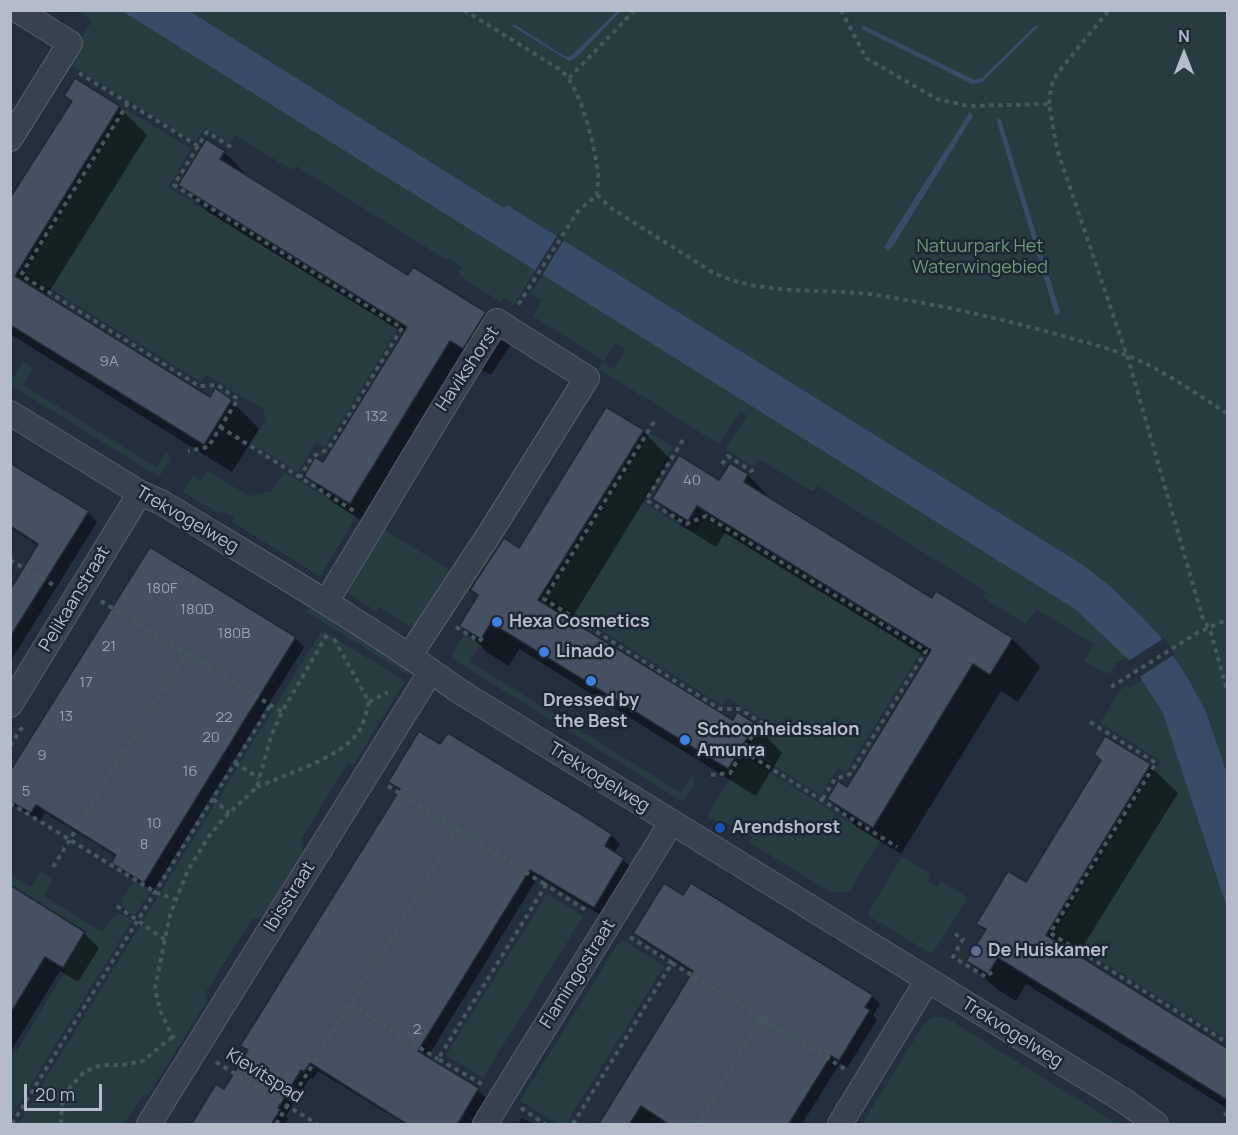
<!DOCTYPE html>
<html>
<head>
<meta charset="utf-8">
<style>
  body { margin:0 }
  #map { position:relative; width:1238px; height:1135px; overflow:hidden; background:#242f3e; font-family:Manrope,sans-serif }
  canvas { display:block }
  .frame { position:absolute; inset:0; border:12px solid #b4bcc9; pointer-events:none }
  .north { position:absolute; left:1154px; top:24px; width:60px; height:60px; -webkit-text-stroke:4px #1d2633; paint-order:stroke; rotate:0deg; font-size:16px; font-weight:700; line-height:24px; text-align:center; color:#b4bcc9 }
  .north::after { content:''; display:block; margin:auto; width:21px; height:27px; background:#b4bcc9; clip-path:polygon(50% 0,100% 100%,50% 72%,0 100%) }
  .scale { position:absolute; left:24px; top:1084px; width:78px; height:27px; box-sizing:border-box; border:3px solid #b4bcc9; border-top:0; padding-left:8px; font-size:18px; line-height:21px; white-space:nowrap; color:#b4bcc9; -webkit-text-stroke:4px #1d2633; paint-order:stroke }
</style>
</head>
<body>
<div id="map">
<canvas width="1238" height="1135"></canvas>
<div class="frame"></div>
<div class="north">N</div>
<div class="scale">20 m</div>
</div>
<script>
const ctx = document.querySelector('canvas').getContext('2d');
ctx.lineJoin = 'round';
function paint(path, color) { ctx.fillStyle = color; ctx.fill(path, 'evenodd'); }
function strokePath(path, color, width, dash) { ctx.strokeStyle = color; ctx.lineWidth = width; ctx.lineCap = dash ? 'butt' : 'round'; ctx.setLineDash(dash || []); ctx.stroke(path); }
function label(font, color, halo, rows, align = 'center') {
  ctx.font = font + ' Manrope,sans-serif'; ctx.lineWidth = 5; ctx.setLineDash([]); ctx.textBaseline = 'middle'; ctx.strokeStyle = halo; ctx.fillStyle = color; for (const [text, x, y, turn = 0] of rows) {
    ctx.save(); ctx.translate(x, y); ctx.rotate((+turn || 0) * Math.PI / 180); ctx.textAlign = isNaN(turn) ? turn : align; if (halo) ctx.strokeText(text, 0, 0); ctx.fillText(text, 0, 0); ctx.restore();
  }
}
const green = new Path2D(`
  M76,10L1227,11V1039L1055,932L1161,761L1100,723L1119,691L1127,685L1130,688L1142,680L1126,657L1115,664L1117,667L1108,674L1084,661L1094,644L1036,609L1026,624L982,597L986,591L817,486L813,492L759,459L753,467L728,451L726,448L747,416L740,411L719,444L599,369L603,363L614,369L625,349L615,343L604,361L533,316L542,301L530,294L542,275L535,271L514,305L504,298L501,302L458,275L462,267L449,259L447,260L296,166L292,170L235,135L230,143L205,128L195,142L66,62L92,21Z
  M126,109L191,149L168,187L398,329L325,447L316,442L298,472L251,443L265,420L263,409L206,375L201,382L25,273Z
  M23,362L33,368L23,385L156,467L167,451L170,460L159,477L11,385V377L13,378Z
  M650,433L673,447L641,501L694,534L704,519L921,652L846,772L838,767L821,795L748,750L766,721L727,698L722,705L548,597Z
  M208,471L249,496L272,491L284,472L357,516L320,576L232,522L234,518L223,511L220,514L183,492L193,475L201,480Z
  M383,529L450,570L414,629L379,607L376,611L345,591Z
  M316,608L407,667L409,675L305,611Z
  M322,630L405,681L354,764H347L300,841L304,853L264,917L252,919L204,995L207,1001L149,1094L143,1095L124,1124H18Z
  M464,635L480,645L470,662L681,793L692,776L694,784L683,802L450,657Z
  M744,756L880,841L849,891L832,893L749,842L751,838L724,822L721,825L707,816Z
  M902,857L931,874L927,881L937,887L941,881L968,898L932,954L869,916V911Z
  M42,872L53,880L44,896L102,932L115,915L121,914L132,921L11,1117V1060L66,970L63,967L85,931L11,885V875L31,887L40,873Z
  M134,881L150,891L135,915C114,904 123,898 134,881Z
  M547,894L583,916L483,1078L446,1055Z
  M621,939L664,966L566,1124H559L520,1101Z
  M936,1016L948,1019L1117,1124H862L924,1024L929,1019Z`);
const water = new Path2D(`
  M122,11H189L504,208L507,205L1083,565L1111,587L1146,621L1162,639L1190,682L1206,712L1227,774V908L1163,713L1129,660L1075,609Z
  M617,11H621L576,58L569,61L512,26L514,24L564,56L570,57Z
  M862,25L975,80L982,78L1036,25L1038,27L982,82L972,84L862,29Z
  M969,113H971L973,116L893,246L888,250L884,247Z
  M998,118L1001,120L1060,312L1058,315L1055,314L997,122Z`);
const pier = new Path2D(`
  M558,234L565,238L541,277L534,272Z
  M1164,638L1175,654L1138,678L1127,662Z`);
const shadow = new Path2D(`
  M75,80L119,107L147,135L46,297L210,399L215,391L232,401L259,429L232,472L10,334V200L73,102L66,95Z
  M224,152L252,180L409,277L414,269L485,313L513,341L491,375L478,368L378,531L334,503L306,476L324,465L405,334L208,212L180,185Z
  M643,431L670,459L570,621L733,722L755,725L782,753L756,796L519,649L509,666L488,653L461,626L479,596L472,589L519,550Z
  M10,464L88,512L97,522L12,659L10,593L39,546L10,528Z
  M730,465L748,475L775,503L932,600L1012,639L1040,667L1018,702L1001,691L901,854L857,827L829,799L847,789L928,658L725,533L716,547L682,526L654,498L720,482Z
  M295,638L304,647L153,891L122,871L113,862L116,857L90,840L45,813L40,821L10,803V775Z
  M448,735L611,835L620,844L614,853L632,868L602,916L538,877L427,1058L478,1090L486,1098L470,1124H405L318,1071L313,1079L310,1078L286,1116L288,1119L285,1124H193L224,1091L249,1052L242,1045L400,791L390,782L441,746Z
  M1150,766L1178,793L1077,956L1228,1049V1109L1026,984L1016,1001L995,988L968,961L986,932L978,924L1026,884Z
  M10,887L84,933L99,948L78,982L60,971L10,1052Z
  M684,897L872,996L880,1004L873,1016L877,1020L847,1068L840,1063L802,1124H600L693,973L643,941L635,933Z
  M522,1118L533,1124H518Z`);
const building = new Path2D(`
  M75,78L120,106L15,276L210,397L215,388L232,400L204,445L10,325V198L72,101L64,96Z
  M206,139L225,151L220,159L408,275L413,267L486,312L463,349L450,341L350,504L304,476L315,457L323,462L407,327L178,185Z
  M606,407L644,430L538,600L733,720L737,712L756,724L728,769L491,623L481,639L459,626L478,595L470,590L504,538L519,548Z
  M679,455L719,480L730,463L748,474L744,482L932,598L936,591L1013,638L990,675L973,664L873,828L827,799L838,781L847,787L931,650L697,506L688,521L652,499Z
  M10,463L89,511L10,637V590L38,544L10,526Z
  M150,547L296,637L144,883L111,863L116,855L79,832L36,805L31,813L10,801V771Z
  M419,731L440,744L448,733L579,813L612,834L605,846L624,858L594,908L530,870L418,1051L479,1088L457,1125H408L310,1063L304,1072L301,1070L278,1108L281,1109L271,1125H191L216,1084L224,1089L248,1050L240,1046L400,789L388,782Z
  M1105,736L1151,764L1046,935L1227,1048V1100L998,958L988,974L966,961L986,929L976,924L1008,871L1026,882L1101,760L1094,754Z
  M664,883L683,895L691,883L873,995L865,1007L870,1010L839,1061L831,1056L788,1125H670L641,1106L629,1125H598L693,971L633,933Z
  M10,885L85,932L63,968L45,957L10,1014Z`);
const path = new Path2D(`
  M464,10L559,69C581,84 594,146 598,172C599,179 597,188 597,195L578,211L518,305
  M841,10L866,58L937,99L968,106L1049,104L1057,149L1129,362L1202,616L1211,633L1228,694
  M79,73L198,146L207,132L231,147L232,144
  M569,78L635,10
  M128,103L21,275L199,386L217,385L238,399L208,447L188,451
  M1049,104L1051,87L1056,75L1109,10
  M198,146L174,185L402,328L328,449L312,457L300,477
  M597,195L611,208L712,272C762,296 816,288 869,294C932,303 994,317 1056,334C1079,341 1103,346 1126,355C1162,369 1195,393 1228,414
  M654,422L544,599L720,709H739L761,722L743,751
  M220,427L354,511
  M683,440L646,500L686,524L706,516L926,651L850,774L835,779L822,800
  M722,464L728,456L751,471L757,468
  M10,560L55,586
  M101,601L282,712L328,633
  M456,627L479,641L485,636
  M334,639L369,702L388,692
  M1111,687L1197,633L1228,619
  M1090,722L1156,763L1050,933L1228,1043
  M10,746L23,726
  M235,763L259,778
  M711,775L730,773L743,751L897,847
  M388,786L546,885
  M257,787C283,776 342,756 357,734C364,724 366,713 369,702
  M213,799L229,813
  M10,803L155,892L177,900
  M53,867L186,652
  M117,906L165,940
  M955,934L963,939L953,957L986,977L992,972
  M672,963L845,1069
  M351,1005L438,1059
  M175,1038L172,1036L160,1010L155,988L170,915L188,870L209,836L225,817L257,787L271,736L282,712
  M216,1062L317,1124
  M482,1084L438,1059L546,885L587,911
  M521,1108L545,1124
  M1224,1115L1228,1113
  M12,1124L270,706
  M61,1124L62,1105L71,1086L84,1072L101,1065H122L143,1061L172,1037
  M276,1124L458,829
  M573,1124L672,963L630,937
  M697,1124L763,1018`);
const minor = new Path2D(`
  M10,139L70,43L17,10
  M10,413L140,493L161,502C261,563 364,622 459,691L1126,1102L1156,1124
  M326,602C383,509 438,414 497,321L506,327L587,378L490,533L410,655
  M10,705L140,493
  M149,1124L431,671
  M485,1124L671,823
  M840,1124L927,981`);
const markers = [
  [497,622,6,"#3f7fe0"],
  [544,652,6,"#3f7fe0"],
  [591,681,6,"#3f7fe0"],
  [685,740,6,"#3f7fe0"],
  [720,828,6,"#1a4fb4"],
  [976,951,6,"#5c6f8a"]
];
const numberNames = [
  ["9A",109,362],
  ["132",376,417],
  ["40",692,481],
  ["180F",162,589],
  ["180D",197,610],
  ["180B",234,634],
  ["21",109,647],
  ["17",86,683],
  ["13",66,717],
  ["22",224,718],
  ["20",211,738],
  ["9",42,756],
  ["16",190,772],
  ["5",26,792],
  ["10",154,824],
  ["8",144,845],
  ["2",417,1030]
];
const parkNames = [
  ["Natuurpark Het",980,247],
  ["Waterwingebied",980,268]
];
const streetNames = [
  ["Havikshorst",468,369,-56],
  ["Trekvogelweg",187,520,30],
  ["Pelikaanstraat",75,599,-59],
  ["Trekvogelweg",599,778,32],
  ["Ibisstraat",290,897,-58],
  ["Flamingostraat",578,974,-58],
  ["Trekvogelweg",1012,1033,32],
  ["Kievitspad",264,1076,32]
];
const poiNames = [
  ["Hexa Cosmetics",509,622],
  ["Linado",556,652],
  ["Dressed by",591,701,"center"],
  ["the Best",591,722,"center"],
  ["Schoonheidssalon",697,730],
  ["Amunra",697,751],
  ["Arendshorst",732,828],
  ["De Huiskamer",988,951]
];
paint(green, '#263c3f');
paint(water, '#394c67');
paint(pier, '#242f3e');
paint(shadow, '#0007');
paint(building, '#455162');
strokePath(building, '#1f2835', 1.5);
strokePath(minor, '#565f6c', 26);
strokePath(path, '#44595c', 4, [4.5, 4.5]);
strokePath(minor, '#38414e', 24);
for (const [x, y, r, color] of markers) { const dot = new Path2D(); dot.arc(x, y, r, 0, 2 * Math.PI); ctx.fillStyle = color; ctx.fill(dot); strokePath(dot, '#1d2633', 2); }
label('15px', '#98a1af', null, numberNames);
label('18px', '#6b9a76', '#1d2633', parkNames);
label('18px', '#b4bcc9', '#1d2633', streetNames);
label('bold 18px', '#b4bcc9', '#1d2633', poiNames, 'left');
</script>
</body>
</html>
